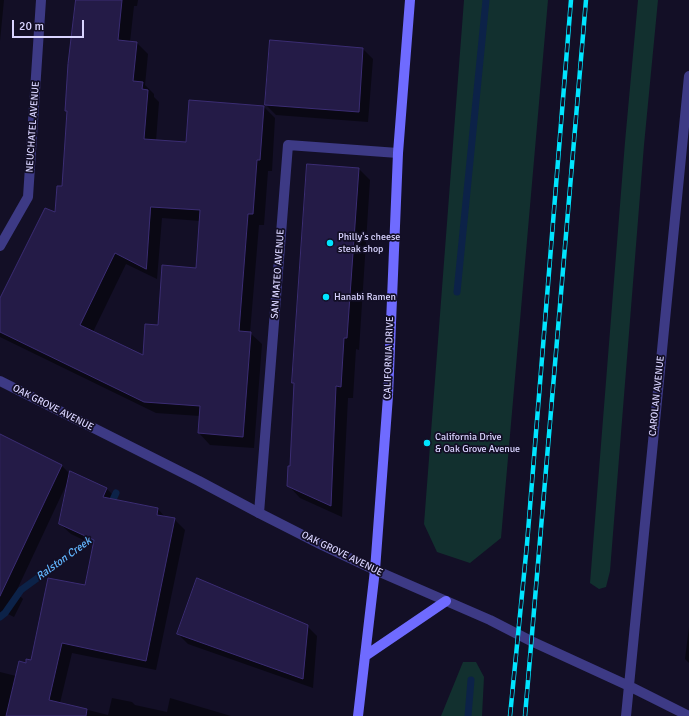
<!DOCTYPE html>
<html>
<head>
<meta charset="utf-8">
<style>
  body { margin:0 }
  #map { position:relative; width:689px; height:716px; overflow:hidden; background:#130f26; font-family:Signika,sans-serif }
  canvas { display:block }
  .scale { position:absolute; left:12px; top:20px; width:72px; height:18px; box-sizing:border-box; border:2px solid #d9d4ff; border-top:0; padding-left:5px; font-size:12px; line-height:14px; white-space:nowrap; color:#d9d4ff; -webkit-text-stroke:3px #130f26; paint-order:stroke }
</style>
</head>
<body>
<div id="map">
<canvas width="689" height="716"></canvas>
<div class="scale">20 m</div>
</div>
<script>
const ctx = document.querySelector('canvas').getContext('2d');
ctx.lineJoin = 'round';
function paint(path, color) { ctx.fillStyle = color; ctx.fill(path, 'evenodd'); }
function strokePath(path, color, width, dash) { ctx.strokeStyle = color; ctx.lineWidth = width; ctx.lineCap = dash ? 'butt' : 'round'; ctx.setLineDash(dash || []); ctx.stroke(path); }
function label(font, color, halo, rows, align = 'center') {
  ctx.font = font + ' Signika,sans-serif'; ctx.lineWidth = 3.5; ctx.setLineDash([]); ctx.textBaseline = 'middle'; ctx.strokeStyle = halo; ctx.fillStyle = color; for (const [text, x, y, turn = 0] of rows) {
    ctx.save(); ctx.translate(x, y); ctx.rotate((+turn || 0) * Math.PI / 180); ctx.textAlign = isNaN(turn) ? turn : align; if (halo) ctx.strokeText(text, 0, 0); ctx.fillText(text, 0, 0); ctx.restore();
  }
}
const green = new Path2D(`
  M464,0H548L501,538L470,563L437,552L424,524Z
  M638,0H658L644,145L610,571L606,587L599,589L590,583L625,142Z
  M463,662H476L484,677L482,716H441Z`);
const shadow = new Path2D(`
  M0,0H4L0,41Z
  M77,0H138L137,6H134L130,42L137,43L148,54L145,85L154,94V97L159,102L156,141L187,143L190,101L264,107L275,118L272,171H268L264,225H259L250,333L262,344L254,448L210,445L199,433L200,416L156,413L0,337V300L56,214L63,187L68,113L66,111ZM162,218L200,221L197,269L158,326L144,356L93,332L126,264L157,279Z
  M363,49L373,59L368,122L276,115L266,105Z
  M358,168L370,180L359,350L356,349L353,398H348L342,517L300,498L288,485L291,467L295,385L293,383Z
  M0,435L62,466L71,475L107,489L117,499V500L158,509L166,518L174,519L185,530L156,670L72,653L60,703L108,715L112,698L132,702L135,705L167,712L170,698L231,716H0V672L16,676L26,664L32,662L85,587L94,545L71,534L60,524L68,481L16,592L23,599L14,617L4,612L0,621Z
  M307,626L317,636L313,688L188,644L178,634Z
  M689,627V663L685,659Z`);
const stream = new Path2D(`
  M457,292L486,0
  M110,506L116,493
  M0,617L5,613L21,590L98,534
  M468,716L471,680`);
const building = new Path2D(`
  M76,0H122L118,40L137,42L133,81L143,82L142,89L148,90L144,139L186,142L189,100L264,106L260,160H257L253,214H248L239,331L251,332L243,437L198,433L200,406L144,402L0,332V298L45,208L55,212L57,186H62L67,111H65L68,64ZM151,207L200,210L196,268L162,265L158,325L145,324L143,355L80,325L115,253L146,269Z
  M270,40L363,48L359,112L265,105Z
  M307,164L359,168L347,338H344L341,387L336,386L331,506L287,486L288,466H290L294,383H292Z
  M0,434L62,465L0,596Z
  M70,471L107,488L103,497L158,508L157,515L175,518L146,661L62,643L49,700L87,709L86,716H6L19,661L26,663V659L31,660L48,578L85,585L94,540L59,524Z
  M197,578L308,625L303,679L177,634Z`);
const minor = new Path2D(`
  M0,246L28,197L41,0
  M259,513L288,145L398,153`);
const tertiary = new Path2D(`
  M0,381L199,481L259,513L322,545L375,570L490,620L531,641L629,686L689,716
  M626,716L689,76`);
const secondary = new Path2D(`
  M365,656L446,601
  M358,716L375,570L388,396L398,153L410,0`);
const rail = new Path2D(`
  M510,716L527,544L571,0
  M525,716L586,0`);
const markers = [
  [330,243,4,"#00e5ff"],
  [326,297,4,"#00e5ff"],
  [427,443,4,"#00e5ff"]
];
const streetNames = [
  ["NEUCHATEL AVENUE",33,127,-86],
  ["SAN MATEO AVENUE",278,274,-86],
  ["CALIFORNIA DRIVE",389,358,-88],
  ["CAROLAN AVENUE",657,396,-84],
  ["OAK GROVE AVENUE",53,408,27],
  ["OAK GROVE AVENUE",342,554,26]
];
const poiNames = [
  ["Philly's cheese",338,237],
  ["steak shop",338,249],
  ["Hanabi Ramen",334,297],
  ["California Drive",435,437],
  ["& Oak Grove Avenue",435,449]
];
const waterNames = [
  ["Ralston Creek",64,559,-36]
];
paint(green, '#12302f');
paint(shadow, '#0007');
strokePath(stream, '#0c2248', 7);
paint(building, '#241b47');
strokePath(building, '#3b2d73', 1);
strokePath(minor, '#3d3a85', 10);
strokePath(tertiary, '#3d3a85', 10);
strokePath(secondary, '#6f6bff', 10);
strokePath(rail, '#00e5ff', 4.5);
strokePath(rail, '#130f26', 3, [9]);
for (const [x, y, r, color] of markers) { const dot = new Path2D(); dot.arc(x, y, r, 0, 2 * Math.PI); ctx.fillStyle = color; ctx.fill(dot); strokePath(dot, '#130f26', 1.5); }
label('10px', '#d9d4ff', '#130f26', streetNames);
label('10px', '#d9d4ff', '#130f26', poiNames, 'left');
label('italic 11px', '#62b6ff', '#130f26', waterNames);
</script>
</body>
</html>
